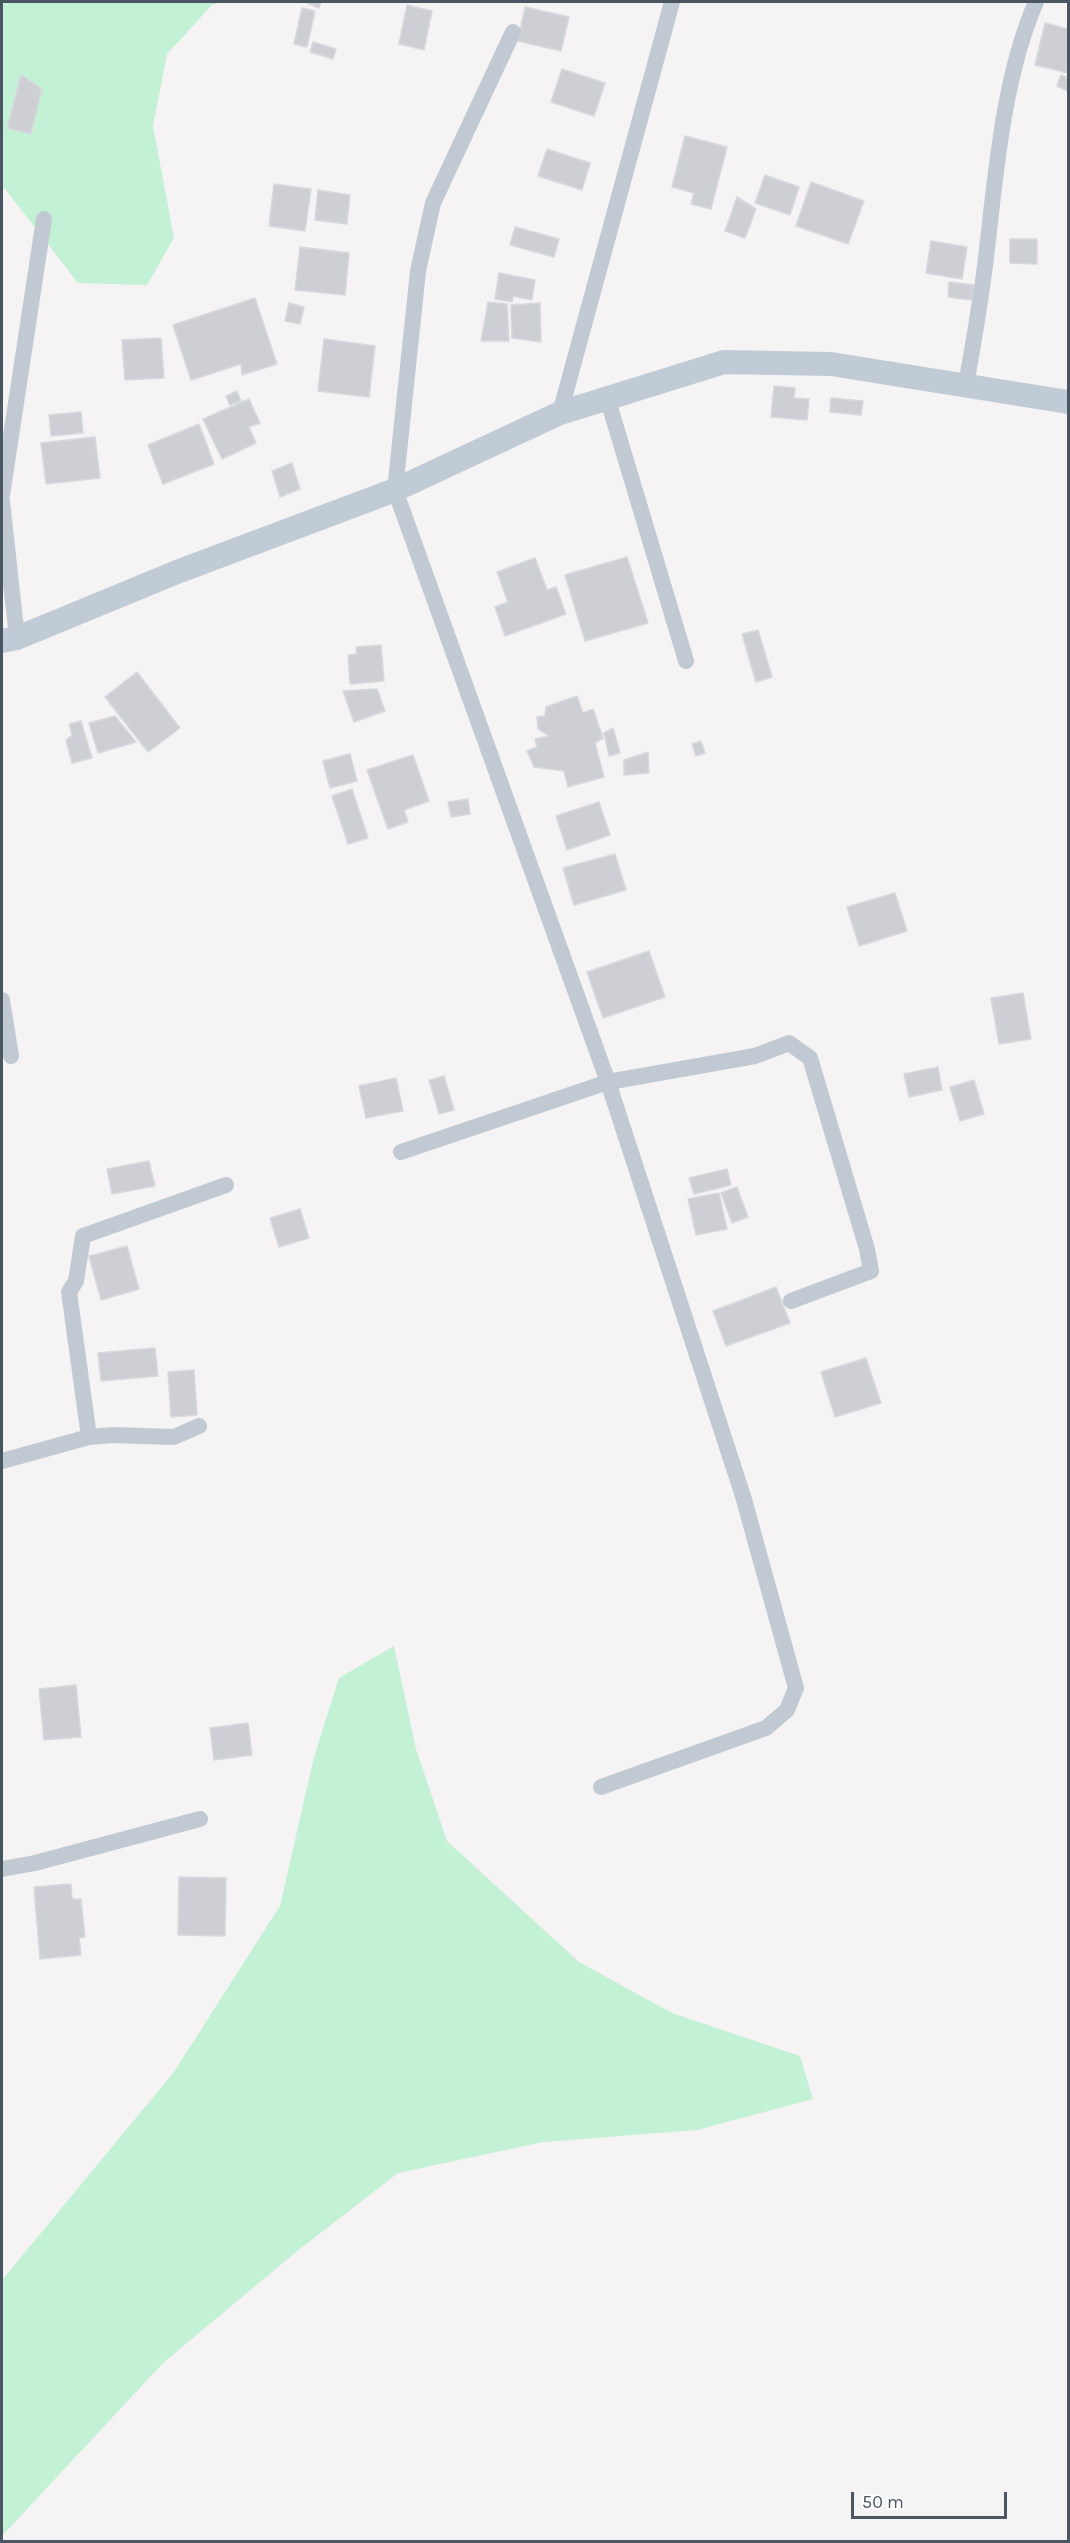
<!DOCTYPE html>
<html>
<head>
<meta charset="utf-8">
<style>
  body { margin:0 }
  #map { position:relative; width:1070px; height:2543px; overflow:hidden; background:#f5f3f3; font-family:Karla,sans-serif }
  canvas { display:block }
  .frame { position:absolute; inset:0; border:3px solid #4a5661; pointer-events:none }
  .scale { position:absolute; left:851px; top:2492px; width:156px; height:27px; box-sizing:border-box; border:3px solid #4a5661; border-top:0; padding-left:8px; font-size:18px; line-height:21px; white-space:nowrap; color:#4a5661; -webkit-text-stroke:4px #fff; paint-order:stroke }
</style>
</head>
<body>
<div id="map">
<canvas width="1070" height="2543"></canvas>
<div class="frame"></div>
<div class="scale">50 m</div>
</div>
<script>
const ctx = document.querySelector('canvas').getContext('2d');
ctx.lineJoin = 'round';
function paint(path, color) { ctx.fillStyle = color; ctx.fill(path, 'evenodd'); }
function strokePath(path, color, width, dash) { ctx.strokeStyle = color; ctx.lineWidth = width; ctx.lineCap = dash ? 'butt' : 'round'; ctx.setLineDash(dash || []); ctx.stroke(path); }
const green = new Path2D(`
  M2,2H222L212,5L167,54L153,126L174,238L147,285L78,283L5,189L2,188Z
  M394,1646L416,1749L447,1841L579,1962L672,2013L800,2056L813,2099L697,2130L543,2142L398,2173L296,2252L163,2363L2,2536V2280L174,2072L280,1906L314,1757L339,1678Z`);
const building = new Path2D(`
  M304,2H321L319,8Z
  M407,5L432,11L424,50L399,44Z
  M525,7L569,17L561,51L518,41Z
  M302,8L315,11L307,47L294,44Z
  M1045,23L1068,29V73L1035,65Z
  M313,42L336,49L333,59L310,52Z
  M562,69L605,83L594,116L551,102Z
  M21,75L42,89L31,134L7,128Z
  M1061,75L1068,78V91L1057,86Z
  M685,136L727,147L711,209L691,204L694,193L672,187Z
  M547,149L590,163L582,190L538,176Z
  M765,175L799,187L790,215L755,203Z
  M811,182L864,201L848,244L796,226Z
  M274,184L311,189L305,231L269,226Z
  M318,190L350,195L347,224L315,220Z
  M737,197L756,209L745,238L725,231Z
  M515,227L559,239L554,257L510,245Z
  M1010,239H1037V264L1010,263Z
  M931,241L967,247L962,279L926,273Z
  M300,247L349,253L345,295L295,290Z
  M499,273L535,280L532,300L513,296L512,302L495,299Z
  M949,282L974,285L972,300L948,297Z
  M255,298L277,364L242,375L241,364L191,380L173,325Z
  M488,302L507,304L509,341H481Z
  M289,303L304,307L300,324L285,321Z
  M540,303L541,342L512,338L511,305Z
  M161,338L164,378L125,380L122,340Z
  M324,339L375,346L369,397L318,391Z
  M774,386L795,388L794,398L809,399L807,420L771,417Z
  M237,391L241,401L230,405L226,396Z
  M831,398L863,401L861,415L830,412Z
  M249,399L260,423L249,427L256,443L222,459L203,419Z
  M81,412L83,433L51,436L49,415Z
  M199,424L214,464L163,484L148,445Z
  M95,437L100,478L46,484L41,443Z
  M292,463L300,489L280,497L272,471Z
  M627,557L648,623L585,641L565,575Z
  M535,558L547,590L556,587L566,614L505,636L495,607L508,602L497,572Z
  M758,630L772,677L756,682L742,634Z
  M381,645L384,681L350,684L348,655L357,654L356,647Z
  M137,672L180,728L148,752L105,697Z
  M377,689L385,711L354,722L343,691Z
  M577,696L583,713L593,709L603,738L595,743L604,777L568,787L564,771L534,767L527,751L537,747L535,739L549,736L538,729L537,717L545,716L546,707Z
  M115,716L136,742L98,753L89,723Z
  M81,721L92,758L72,763L66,740L72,735L69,724Z
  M613,728L620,753L609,756L604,733Z
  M701,741L705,753L696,756L692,744Z
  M648,752L649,773L624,775V760Z
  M350,754L357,781L330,788L323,761Z
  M413,755L429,801L404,810L408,822L388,829L367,770Z
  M352,789L368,838L348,844L332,796Z
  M468,799L470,814L451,817L448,802Z
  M599,802L610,835L567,850L556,816Z
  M615,854L626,890L574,905L563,868Z
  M895,893L907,931L859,946L847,907Z
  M649,951L665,997L603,1018L587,972Z
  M1023,993L1031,1039L999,1044L991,998Z
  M938,1067L942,1090L909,1097L904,1074Z
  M444,1076L454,1110L439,1114L429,1080Z
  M396,1078L403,1111L366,1118L359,1086Z
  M974,1080L984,1114L960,1121L950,1087Z
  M149,1161L155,1186L112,1194L107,1169Z
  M727,1169L731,1185L694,1194L689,1178Z
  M737,1187L748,1217L732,1223L721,1193Z
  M719,1193L727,1229L696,1235L688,1199Z
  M300,1209L309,1238L279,1247L270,1218Z
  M127,1246L139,1289L101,1300L89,1256Z
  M776,1287L790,1323L726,1346L713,1311Z
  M155,1348L158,1376L101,1381L98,1353Z
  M866,1358L881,1403L835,1417L821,1372Z
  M194,1370L197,1415L171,1417L168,1372Z
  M76,1685L81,1737L44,1740L39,1689Z
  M248,1723L252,1755L214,1760L210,1728Z
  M179,1877L226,1878L225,1936L178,1935Z
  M71,1884L72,1899H81L85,1937L79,1938L81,1955L40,1959L34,1887Z`);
const street = new Path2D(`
  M513,32L433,203L418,271L395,490L608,1082L743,1496L796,1688L787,1710L766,1728L601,1787
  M966,385C974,340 982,295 987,249C996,170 1004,75 1036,2
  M607,397L686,661
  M560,413L672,2
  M2,495L44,219
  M2,501L17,638
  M2,1000L11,1056
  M401,1152L608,1082L755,1056L789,1043L810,1058L867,1249L871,1271L791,1301
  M89,1437L113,1435L174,1437L199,1426
  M2,1461L89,1437L69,1292L76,1281L83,1236L226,1185
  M2,1869L35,1863L200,1819`);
const secondary = new Path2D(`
  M2,641L17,638L177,572L395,490L560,413L724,362L831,364L1068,402`);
paint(green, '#c3f1d5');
paint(building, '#cdcfd5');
strokePath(building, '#d7d9de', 1.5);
strokePath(street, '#c1cad2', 16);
strokePath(secondary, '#c1cbd6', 24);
</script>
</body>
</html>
